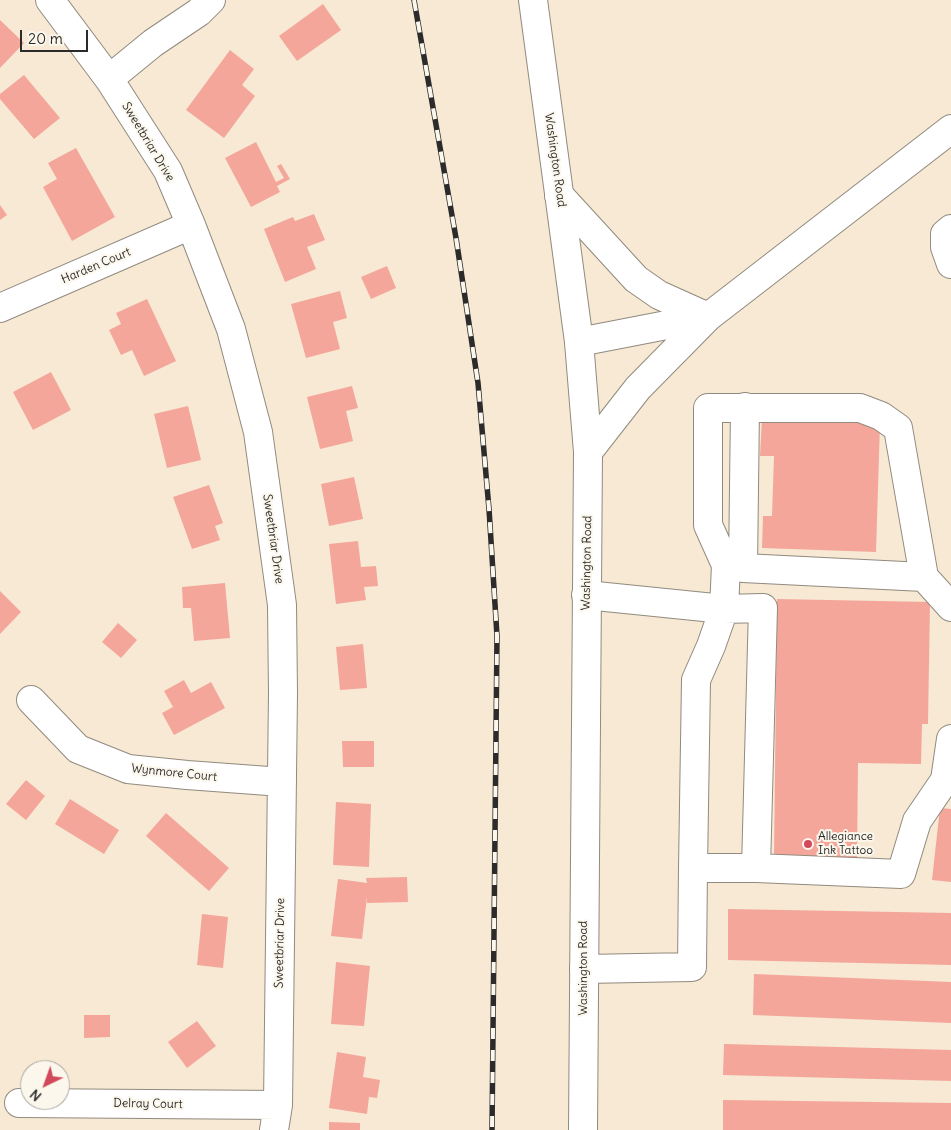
<!DOCTYPE html>
<html>
<head>
<meta charset="utf-8">
<style>
  body { margin:0 }
  #map { position:relative; width:951px; height:1130px; overflow:hidden; background:#f7e9d3; font-family:Delius,sans-serif }
  canvas { display:block }
  .north { position:absolute; left:20px; top:1060px; width:50px; height:50px; box-sizing:border-box; background:#fbf7ec; border:1px solid #a8a59f; border-radius:50%; rotate:222deg; font-size:14px; font-weight:700; line-height:20px; text-align:center; color:#2b2b2b }
  .north::after { content:''; display:block; margin:auto; width:18px; height:22px; background:#d1495b; clip-path:polygon(50% 0,100% 100%,50% 72%,0 100%) }
  .scale { position:absolute; left:20px; top:30px; width:68px; height:22px; box-sizing:border-box; border:2px solid #2b2b2b; border-top:0; padding-left:6px; font-size:15px; line-height:18px; white-space:nowrap; color:#2b2b2b; -webkit-text-stroke:4px #fbf7ec; paint-order:stroke }
</style>
</head>
<body>
<div id="map">
<canvas width="951" height="1130"></canvas>
<div class="north">N</div>
<div class="scale">20 m</div>
</div>
<script>
const ctx = document.querySelector('canvas').getContext('2d');
ctx.lineJoin = 'round';
function paint(path, color) { ctx.fillStyle = color; ctx.fill(path, 'evenodd'); }
function strokePath(path, color, width, dash) { ctx.strokeStyle = color; ctx.lineWidth = width; ctx.lineCap = dash ? 'butt' : 'round'; ctx.setLineDash(dash || []); ctx.stroke(path); }
function label(font, color, halo, rows, align = 'center') {
  ctx.font = font + ' Delius,sans-serif'; ctx.lineWidth = 4; ctx.setLineDash([]); ctx.textBaseline = 'middle'; ctx.strokeStyle = halo; ctx.fillStyle = color; for (const [text, x, y, turn = 0] of rows) {
    ctx.save(); ctx.translate(x, y); ctx.rotate((+turn || 0) * Math.PI / 180); ctx.textAlign = isNaN(turn) ? turn : align; if (halo) ctx.strokeText(text, 0, 0); ctx.fillText(text, 0, 0); ctx.restore();
  }
}
const building = new Path2D(`
  M323,4L341,30L297,61L279,36Z
  M0,20L24,43L0,68Z
  M230,50L254,69L242,85L255,96L224,138L186,110Z
  M24,75L60,118L34,139L0,99V94Z
  M256,142L276,182L284,178L277,166L281,164L290,179L277,186L280,192L251,207L225,158Z
  M76,148L115,217L72,241L43,187L57,179L48,163Z
  M0,205L7,215L0,220Z
  M314,214L325,240L307,247L316,269L285,282L264,229L293,217L295,221Z
  M387,266L396,288L371,299L361,277Z
  M340,291L347,318L333,322L340,349L306,358L291,304Z
  M147,299L176,361L144,376L132,350L121,355L109,330L121,324L116,313Z
  M51,372L71,410L33,430L13,392Z
  M352,386L358,408L346,411L353,441L320,449L307,397Z
  M188,406L201,460L167,468L154,414Z
  M762,418L880,423L876,552L762,548L763,516H772L774,456H760Z
  M354,477L363,519L329,526L321,484Z
  M209,485L223,523L215,526L220,540L192,549L173,497Z
  M358,541L361,567L376,566L378,586L364,587L366,600L336,604L329,544Z
  M225,583L230,638L194,641L191,608H183L182,587Z
  M0,591L21,612L0,634Z
  M777,599L930,602L928,724H922L921,764L858,763L857,859L774,858Z
  M118,623L137,640L121,658L102,642Z
  M363,644L367,688L340,690L336,647Z
  M184,680L191,693L211,682L225,708L174,735L162,713L173,707L164,691Z
  M342,741H374V767H343Z
  M26,780L45,796L26,820L6,804Z
  M70,799L119,830L104,854L55,824Z
  M336,802L371,804L369,867L333,865Z
  M940,808L951,809V882L932,880Z
  M166,813L229,868L209,891L146,836Z
  M407,877L408,902L367,903V897L362,939L331,936L338,879L367,883L366,878Z
  M728,909L951,913V965L728,960Z
  M202,914L228,917L223,968L197,965Z
  M336,962L370,966L364,1026L331,1024Z
  M754,974L951,982V1023L753,1015Z
  M84,1015H110V1037L84,1038Z
  M197,1021L216,1046L187,1068L168,1042Z
  M724,1044L951,1050V1081L723,1075Z
  M337,1052L366,1057L363,1077L380,1080L377,1098L369,1097L367,1114L329,1108Z
  M723,1100L951,1103V1130H723Z
  M329,1122L360,1123V1130H329Z`);
const minor = new Path2D(`
  M50,0L109,79L168,171L191,225L231,329L258,432L282,605L283,693L278,1105L274,1130
  M109,79L153,43L199,12L211,0
  M559,195L636,279L659,295L708,317
  M951,229L945,234V247L951,264
  M0,308L191,225
  M579,342L708,317
  M588,452L638,388L708,317L951,129
  M726,565L743,568L924,577
  M743,568L745,407
  M586,595L724,609L763,608L756,868L901,874L917,821L945,780L951,739
  M31,700L78,749L128,769L187,775L282,782
  M756,868H693L696,680L711,646L724,609L726,565L708,525V408H860L881,416L898,428L924,577L951,607
  M584,969L692,967L693,868
  M19,1103L278,1105`);
const major = new Path2D(`
  M533,0L579,342L588,452L583,1130`);
const rail = new Path2D(`
  M414,0L456,238L478,383L489,509L497,636L492,1130`);
const markers = [
  [808,844,5,"#d1495b"]
];
const streetNames = [
  ["Sweetbriar Drive",148,142,59],
  ["Washington Road",555,160,82],
  ["Harden Court",96,266,-23],
  ["Sweetbriar Drive",273,539,82],
  ["Washington Road",587,563,-89],
  ["Wynmore Court",174,773,6],
  ["Sweetbriar Drive",280,943,-89],
  ["Washington Road",584,968,-90],
  ["Delray Court",148,1104,1]
];
const poiNames = [
  ["Allegiance",818,837],
  ["Ink Tattoo",818,851]
];
paint(building, '#f4a69b');
strokePath(minor, '#918a7f', 30);
strokePath(major, '#918a7f', 30);
strokePath(minor, '#fff', 28);
strokePath(major, '#fff', 28);
strokePath(rail, '#2b2b2b', 5.5);
strokePath(rail, '#fbf7ec', 4, [11]);
for (const [x, y, r, color] of markers) { const dot = new Path2D(); dot.arc(x, y, r, 0, 2 * Math.PI); ctx.fillStyle = color; ctx.fill(dot); strokePath(dot, '#fbf7ec', 2); }
label('12px', '#2b2b2b', '#fbf7ec', streetNames);
label('12px', '#2b2b2b', '#fbf7ec', poiNames, 'left');
</script>
</body>
</html>
